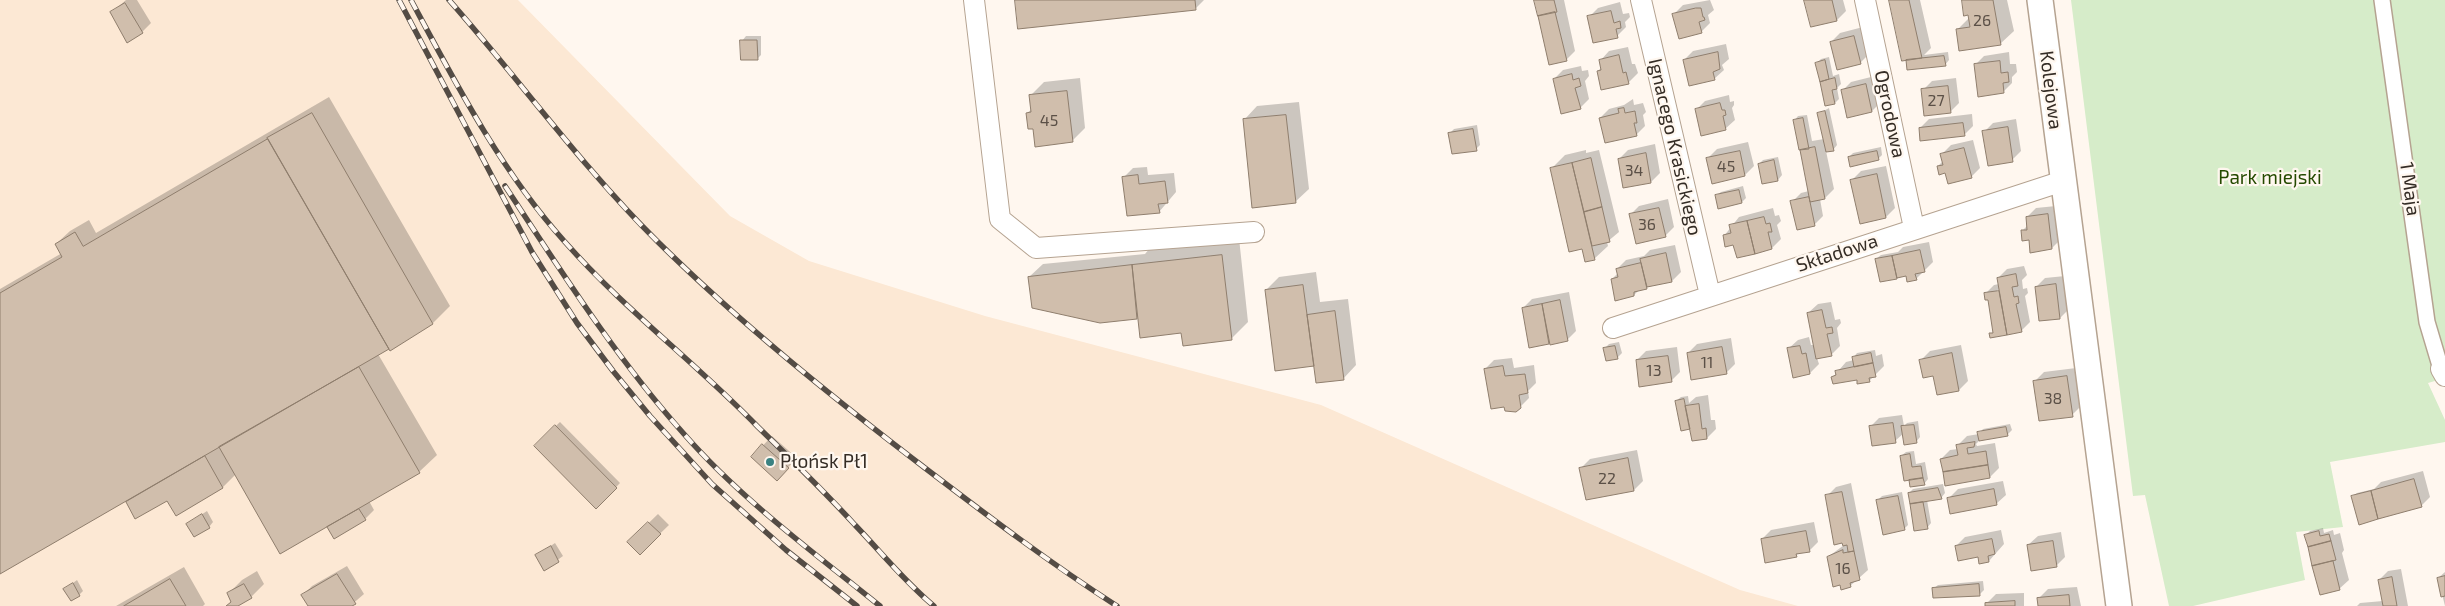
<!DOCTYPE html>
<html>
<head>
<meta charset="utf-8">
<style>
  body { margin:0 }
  canvas { display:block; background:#fff7ef }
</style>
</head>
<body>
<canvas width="2445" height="606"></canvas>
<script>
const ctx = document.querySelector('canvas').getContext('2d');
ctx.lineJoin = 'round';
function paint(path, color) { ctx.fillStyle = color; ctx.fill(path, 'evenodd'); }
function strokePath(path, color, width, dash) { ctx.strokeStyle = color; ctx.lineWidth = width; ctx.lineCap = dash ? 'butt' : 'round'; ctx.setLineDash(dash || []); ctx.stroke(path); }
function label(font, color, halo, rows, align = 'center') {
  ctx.font = font + ' "Exo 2",sans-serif'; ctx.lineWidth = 4.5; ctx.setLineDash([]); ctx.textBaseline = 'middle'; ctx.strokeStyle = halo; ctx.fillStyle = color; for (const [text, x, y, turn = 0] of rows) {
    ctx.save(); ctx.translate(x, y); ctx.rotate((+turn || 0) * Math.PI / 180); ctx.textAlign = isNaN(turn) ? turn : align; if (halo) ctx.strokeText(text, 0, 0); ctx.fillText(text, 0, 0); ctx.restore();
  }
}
const built = new Path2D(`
  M0,0H518L730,216L809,261L985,316L1321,405L1740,590L1798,606H0Z`);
const green = new Path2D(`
  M2071,0H2445V378L2428,383L2445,420V442L2330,462L2343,527L2296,532L2305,580L2193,606H2169L2145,495L2133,496Z`);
const shadow = new Path2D(`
  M126,0H137L151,23L142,32L111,13Z
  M1016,0H1204L1195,9Z
  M1535,0H1564L1575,51L1566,60Z
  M1710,0L1714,10L1708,15L1710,23L1701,32L1674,14L1683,5Z
  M1806,0H1843L1846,11L1837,20L1812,26Z
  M1890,0H1920L1931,48L1924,55L1948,52L1949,60L1945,65L1907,59Z
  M1963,0H2007L2014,31L2000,44L1958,29L1970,17Z
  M1620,2L1623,14L1629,13L1630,17L1625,22L1626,27L1617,36L1589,17L1598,8Z
  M1863,27L1869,54L1860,63L1831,42L1840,33Z
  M746,36H761V55L757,59L742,41Z
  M1726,44L1729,59L1722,65L1724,70L1714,79L1684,60L1693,51Z
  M1628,47L1632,64H1635L1638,73L1629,82L1602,88L1598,71L1602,67L1600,61L1609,51Z
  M2009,52L2010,64H2016L2017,72L2012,77V83L2003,92L1975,65L1984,56Z
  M1829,57L1833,76L1839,74L1841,84L1837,88L1839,99L1835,103L1826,105L1817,63L1821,59Z
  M1581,66L1582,71L1588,70L1589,76L1585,81L1589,99L1580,108L1554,79L1563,70Z
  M1875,76L1881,102L1872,111L1848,116L1842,91L1851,82Z
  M1080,78L1085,128L1072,141L1034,128L1027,113L1032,109L1030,96L1044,82Z
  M1956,78L1959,103L1950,112L1923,90L1932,81Z
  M1729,95L1730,102L1734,101V105L1732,108L1735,120L1725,129L1696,110L1705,101Z
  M329,97L450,306L433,323L378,354L437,455L419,472L369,501L374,510L365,519L329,527L333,523L236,474L223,487L176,514L167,499L136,517L126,500L0,573V289L62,253L56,244L70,231L89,220L96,233Z
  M1633,99L1634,105L1643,103L1646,112L1643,115L1645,126L1636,135L1600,118L1609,109L1624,105Z
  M1299,102L1309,189L1295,202L1244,120L1257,106Z
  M1829,108L1837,145L1833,150L1826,151L1834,189L1825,198L1820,199L1823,216L1814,225L1792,202L1801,193L1809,191L1794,121L1798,116L1807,115L1812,141L1824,139L1818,114Z
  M1972,114L1973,126L1964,135L1920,128L1929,119Z
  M2016,119L2021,151L2012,160L1984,132L1993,123Z
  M1477,125L1480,145L1476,149L1450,133L1454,129Z
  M1973,140L1980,168L1971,177L1946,172L1938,166L1943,161L1942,154L1951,145Z
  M1748,142L1754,166L1745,175L1708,158L1717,149Z
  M1655,144L1660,173L1651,182L1619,159L1628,150Z
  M1881,147L1882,155L1878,159L1849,157L1853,153Z
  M1586,150V153L1599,150L1619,232L1607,242L1608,246L1594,259L1583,247L1551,169L1565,155Z
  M1778,157L1782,175L1778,180L1763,183L1759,164L1763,160Z
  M1886,166L1895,208L1886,217L1852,180L1861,171Z
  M1147,167L1148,175L1174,173L1176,192L1159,212L1124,177L1133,168Z
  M1743,186L1746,198L1742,202L1716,196L1721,192Z
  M1668,199L1674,227L1665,236L1630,215L1639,206Z
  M2056,206L2061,239L2052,248L2030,239L2022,231L2028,225L2027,217L2036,208Z
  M1773,208L1775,216L1779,215L1781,221L1777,225L1781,239L1772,248L1734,244L1724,236L1739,217Z
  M1239,238L1248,322L1231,339L1182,332L1139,316L1137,318L1029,277L1043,264L1145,254L1150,248Z
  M1929,242L1933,262L1916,279L1907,274L1896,278L1876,259L1881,255L1898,252L1903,247Z
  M1675,245L1681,272L1672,281L1640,289L1634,295L1612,279L1618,273L1617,269L1626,260L1644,256L1650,250Z
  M2024,266L2027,275L2022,280L2023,289L2027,288L2028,293L2025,296L2030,322L2021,331L1991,336L1994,331L1989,298L1985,294L1994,285L1999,284L1998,278L2007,269ZM2005,289V291L1997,293V290Z
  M1316,272L1320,302L1348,299L1356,365L1343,379L1315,365L1266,290L1279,277Z
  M2065,276L2069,309L2060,318L2036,287L2045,278Z
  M1569,292L1576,331L1567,340L1530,346L1523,308L1532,299Z
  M1831,302L1835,320L1840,319L1841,323L1837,328L1840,346L1831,355L1817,358L1819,364L1810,373L1788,349L1798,340L1809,337L1811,345H1814L1808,313L1818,304Z
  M1731,338L1735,364L1726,373L1688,353L1697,344Z
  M1619,342L1622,353L1617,358L1604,349L1609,344Z
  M1961,345L1968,381L1959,390L1934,375L1921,360L1930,351Z
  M1677,347L1680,372L1671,381L1637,360L1646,351Z
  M1875,350L1876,356L1882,354L1884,366L1869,381L1833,377L1846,362L1854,360L1853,358L1857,353Z
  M1512,358L1514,368L1534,365L1536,383L1528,391L1529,398L1520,407L1485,369L1494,360Z
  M2076,368L2081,406L2072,415L2034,382L2044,372Z
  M1708,395L1711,420H1715L1716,429L1707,438L1690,426L1676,401L1681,397L1688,396L1689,403L1696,397Z
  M1902,415L1904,426L1907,423L1918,421L1920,437L1916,442L1904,433L1895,441L1870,427L1879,418Z
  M560,422L620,483L596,508L535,446Z
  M2010,424L2012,430L2007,435L1980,440L1976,444L1977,446L1995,443L1999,468L1990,477L1941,459L1950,450L1958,449V445L1967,436L1979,434L1983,429Z
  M772,436L797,458L786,470L752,457Z
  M1637,450L1643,481L1634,490L1581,468L1590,459Z
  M1914,451L1916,464L1925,462L1928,479L1924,484L1901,456L1906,452Z
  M2423,471L2430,497L2421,506L2352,497L2357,493L2374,489L2381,482Z
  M2003,481L2006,495L1996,504L1949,498L1958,489Z
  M1851,483L1868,570L1850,586L1828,557L1844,545L1827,496L1836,487Z
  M1943,484L1945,493L1941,498L1927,500L1931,523L1927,528L1915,530L1909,493L1913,489Z
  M1902,492L1908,525L1904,529L1878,500L1882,496Z
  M207,511L213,522L209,527L187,524Z
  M658,514L669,525L640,553L629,542Z
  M1814,522L1818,542L1809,551L1799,552L1796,556L1762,539L1771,530Z
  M2323,528L2324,533L2333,530L2334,535L2340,533L2344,550L2342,553L2349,580L2339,589L2321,594L2306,535L2310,531Z
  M2001,530L2004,544L1989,561L1956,546L1965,537Z
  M2061,532L2065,557L2056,566L2028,545L2038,536Z
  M555,543L563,556L545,569L537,555Z
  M347,566L364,594L350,606H309L303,595L312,586Z
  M184,567L205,604L203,606H116Z
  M2401,569L2408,606H2357L2360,603L2383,601L2379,580L2388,571Z
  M257,571L264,584L251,597L235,606H228L232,600L228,594L242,580Z
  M2445,572V606L2438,578Z
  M77,580L83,591L79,595L65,589Z
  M1983,581L1984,590L1980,594L1933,589L1938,585Z
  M2077,587L2081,606H2039V598L2048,589Z
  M2024,593V606H1987V603L1996,594Z`);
const building = new Path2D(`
  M1015,0H1195L1196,10L1018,29Z
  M1534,0H1554L1557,12L1538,16Z
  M1804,0H1832L1837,21L1811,27Z
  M1889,0H1909L1922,58L1902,61Z
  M1962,0H1993L2001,45L1959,51L1956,29L1970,27L1968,15L1964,16Z
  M125,3L143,33L127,43L110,12Z
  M1696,8H1701L1703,17H1704L1705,20L1699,22L1702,33L1679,39L1672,14Z
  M1611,11L1614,23L1620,21L1621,28L1616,29L1618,38L1593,43L1587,16Z
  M1555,12L1567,61L1549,65L1538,16Z
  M1854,36L1861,64L1837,70L1830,42Z
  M740,40H757L758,60H741Z
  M1718,52L1720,69L1713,72L1715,80L1689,86L1683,60Z
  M1619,55L1623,73L1626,72L1629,84L1601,90L1597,71L1601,70L1599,60Z
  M1944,56L1946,66L1907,70L1906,60Z
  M1825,60L1829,79L1820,82L1815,63Z
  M2000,61L2001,73L2008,72L2009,82L2003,83L2004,93L1978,97L1974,64Z
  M1572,74L1573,80L1579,78L1581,86L1575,88L1581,109L1561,114L1553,79Z
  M1835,78L1837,89L1832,90L1835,104L1825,106L1820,82Z
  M1866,84L1872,112L1847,118L1841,90Z
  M1948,86L1951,113L1924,116L1921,89Z
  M1067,91L1073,142L1035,147L1033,129H1028L1026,113L1031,112L1029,95Z
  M1720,103L1722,110H1725L1726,115L1723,116L1726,130L1701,136L1695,109Z
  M1624,108L1625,113L1635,111L1637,123H1634L1637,136L1605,143L1599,118L1619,113L1618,109Z
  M1825,111L1834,151L1826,152L1817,113Z
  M312,113L433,324L390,351L267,138Z
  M1286,115L1296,203L1252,208L1243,119Z
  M1803,118L1809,149L1799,150L1793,120Z
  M1963,123L1965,136L1920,141L1919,128Z
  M2008,127L2013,162L1988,166L1982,131Z
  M1473,129L1477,151L1452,154L1448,133Z
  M268,139L389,349L0,574V293L62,257L55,244L75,232L83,246Z
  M1815,147L1825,199L1810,202L1800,150Z
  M1964,148L1972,178L1948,184L1945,173L1939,175L1937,166L1943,165L1940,154Z
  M1740,151L1745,176L1712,184L1706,158Z
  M1877,151L1879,160L1850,167L1848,157Z
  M1646,153L1651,183L1623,188L1618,159Z
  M1591,158L1602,207L1584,212L1572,163Z
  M1774,160L1778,181L1762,184L1758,164Z
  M1572,163L1595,260L1585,262L1582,249L1569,252L1550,168Z
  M1877,174L1886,218L1860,224L1850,180Z
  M1138,175L1139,184L1165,181L1168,203L1158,204L1160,213L1127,216L1122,177Z
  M1739,190L1742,203L1718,209L1715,195Z
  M1809,197L1815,226L1797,230L1790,201Z
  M1602,207L1610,242L1592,246L1584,212Z
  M1659,208L1666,237L1636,244L1629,214Z
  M2048,214L2052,249L2030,253L2029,240L2022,241L2021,230H2027L2026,217Z
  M1764,217L1766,224L1770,223L1772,232H1768L1772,249L1755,254L1747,221Z
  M1747,221L1755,254L1737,258L1733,245L1725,247L1723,235L1731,233L1729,225Z
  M1920,250L1925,272L1915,274L1917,280L1907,282L1906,276L1897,278L1892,256Z
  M1666,253L1672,282L1647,287L1640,259Z
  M1222,255L1232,340L1183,346L1181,333L1140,338L1132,265Z
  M1892,256L1897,279L1880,282L1875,259Z
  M1641,263L1647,289L1634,292V296L1615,301L1611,279L1618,277L1616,269Z
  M1132,265L1137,319L1100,323L1032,308L1028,277Z
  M2016,274L2018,286L2012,287L2014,297L2018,296L2019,303L2016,304L2022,332L2007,335L1997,278Z
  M2056,284L2060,319L2039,321L2035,287Z
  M1303,285L1314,366L1275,371L1265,290Z
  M1999,291L2007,335L1990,338L1989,333H1993L1988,300H1985L1984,293Z
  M1560,300L1568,341L1550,345L1542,304Z
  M1542,304L1549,344L1529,348L1522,308Z
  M1822,310L1826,328L1832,327L1833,333L1827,334L1832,356L1816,359L1807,313Z
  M1335,311L1344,380L1316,383L1307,315Z
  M1615,346L1618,359L1606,361L1603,348Z
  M1800,346L1802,354L1806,353L1810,374L1793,378L1787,348Z
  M1722,347L1727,374L1691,380L1687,353Z
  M1871,353L1873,363L1854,367L1852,357Z
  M1952,353L1959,391L1937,395L1933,376L1923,378L1919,360Z
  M1668,356L1672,382L1639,387L1636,360Z
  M1873,363L1876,377L1869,378L1870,382L1857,384V380L1833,384L1831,377L1836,375L1835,371Z
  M1503,366L1505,376L1525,374L1528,393L1519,395L1521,408L1516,412L1505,411L1504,407L1491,409L1484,369Z
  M359,367L420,473L280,554L219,447Z
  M2067,376L2073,417L2039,421L2033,381Z
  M1684,399L1690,429L1681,431L1675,401Z
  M1699,404L1702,429L1706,428L1707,439L1692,441L1685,406Z
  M1893,423L1896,443L1872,446L1869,426Z
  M555,425L617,488L596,509L534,446Z
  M1914,425L1917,443L1904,445L1901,426Z
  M2006,427L2008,436L1979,441L1977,432Z
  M1975,442L1974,447L1967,448L1968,454L1986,451L1988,465L1943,472L1940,459L1958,455L1956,445Z
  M762,444L789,468L777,481L751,457Z
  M1910,454L1912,467L1921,466L1923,478L1904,481L1900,456Z
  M205,456L223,488L176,516L167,501L135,519L126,502Z
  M1628,458L1634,491L1586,500L1579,468Z
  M1988,465L1990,478L1945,486L1943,472Z
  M1923,478L1925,485L1910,487L1909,480Z
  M2414,479L2422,507L2378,519L2371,491Z
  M1938,488L1942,499L1910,504L1908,493Z
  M1994,489L1997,505L1950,514L1947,498Z
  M2371,491L2378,519L2359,525L2351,496Z
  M1842,492L1854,551L1848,552L1847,545L1843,546L1842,543L1834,545L1825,495Z
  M1898,496L1905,530L1883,535L1876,500Z
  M1923,502L1928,529L1914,531L1910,504Z
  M359,509L366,520L334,539L327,527Z
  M202,514L210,528L194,537L186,524Z
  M648,522L661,534L640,555L627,542Z
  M1806,531L1810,552L1796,554L1797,557L1765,563L1761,539Z
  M2319,531L2320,536L2329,534L2331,541L2308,547L2304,535Z
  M1992,539L1995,554L1988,556L1989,562L1979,564L1978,557L1958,561L1955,546Z
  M2053,541L2057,567L2031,571L2027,545Z
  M2331,541L2336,560L2312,566L2308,547Z
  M551,546L559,562L544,571L535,555Z
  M1843,550V553L1854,551L1860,580L1850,583L1851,587L1841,590L1840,585L1833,587L1827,557Z
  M2333,561L2340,590L2320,595L2312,566Z
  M337,574L356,604L352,606H308L301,595Z
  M2445,576V596L2441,597L2437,578Z
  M2392,577L2397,606H2383L2378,580Z
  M170,579L186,606H124Z
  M73,583L80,596L71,601L63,589Z
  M244,584L252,598L238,606H226L231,602L227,593Z
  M1979,584L1980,596L1933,598L1932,588Z
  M2069,595L2070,606H2038L2037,598Z
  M2015,601V606H1985V603Z`);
const pedestrian = new Path2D(`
  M2382,0L2427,322L2441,369`);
const minor = new Path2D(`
  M974,0L1000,219L1036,248L1254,232
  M1641,0L1710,295
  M1865,0L1914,228
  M1613,328L2063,181
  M2441,369L2445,376`);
const tertiary = new Path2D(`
  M2040,0L2119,606`);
const rail = new Path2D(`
  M399,0L532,252L577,323L613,371L650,416L712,484L786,550L857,606
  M411,0C456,84 501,171 565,242C624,309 696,363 758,427C791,459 824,491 855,525C881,552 905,582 934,606
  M449,0C519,79 582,167 657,241C740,323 832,397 925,468C988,516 1050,563 1117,606
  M505,186C561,271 616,358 684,434C741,499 813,552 880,606`);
const markers = [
  [770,462,5,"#3a8282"]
];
const numberNames = [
  ["26",1982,21],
  ["27",1936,101],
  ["45",1049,121],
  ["45",1726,167],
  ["34",1634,171],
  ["36",1647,225],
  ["11",1707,363],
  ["13",1654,371],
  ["38",2053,399],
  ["22",1607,479],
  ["16",1843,569]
];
const streetNames = [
  ["Kolejowa",2051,90,83],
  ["Ogrodowa",1890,114,78],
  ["Ignacego Krasickiego",1675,147,77],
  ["1 Maja",2410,189,82],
  ["Składowa",1837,253,-18]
];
const parkNames = [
  ["Park miejski",2270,178]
];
const poiNames = [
  ["Płońsk Pł1",780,462]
];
paint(built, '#fce8d4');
paint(green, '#d6ecc9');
paint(shadow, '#0003');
paint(building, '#d0beac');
strokePath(building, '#8f7e6d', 1);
strokePath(pedestrian, '#b5a391', 18);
strokePath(minor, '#b5a391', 22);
strokePath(tertiary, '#b5a391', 28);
strokePath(pedestrian, '#fff', 15);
strokePath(minor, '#fff', 20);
strokePath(tertiary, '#fff', 25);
strokePath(rail, '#544c45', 5.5);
strokePath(rail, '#fff7ef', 4, [11]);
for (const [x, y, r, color] of markers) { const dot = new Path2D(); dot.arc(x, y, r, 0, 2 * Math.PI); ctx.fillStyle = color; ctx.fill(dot); strokePath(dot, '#fff7ef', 2); }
label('16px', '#5b5047', null, numberNames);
label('19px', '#342c25', '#fff7ef', streetNames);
label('19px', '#254a00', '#fff7ef', parkNames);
label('19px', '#342c25', '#fff7ef', poiNames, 'left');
</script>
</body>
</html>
